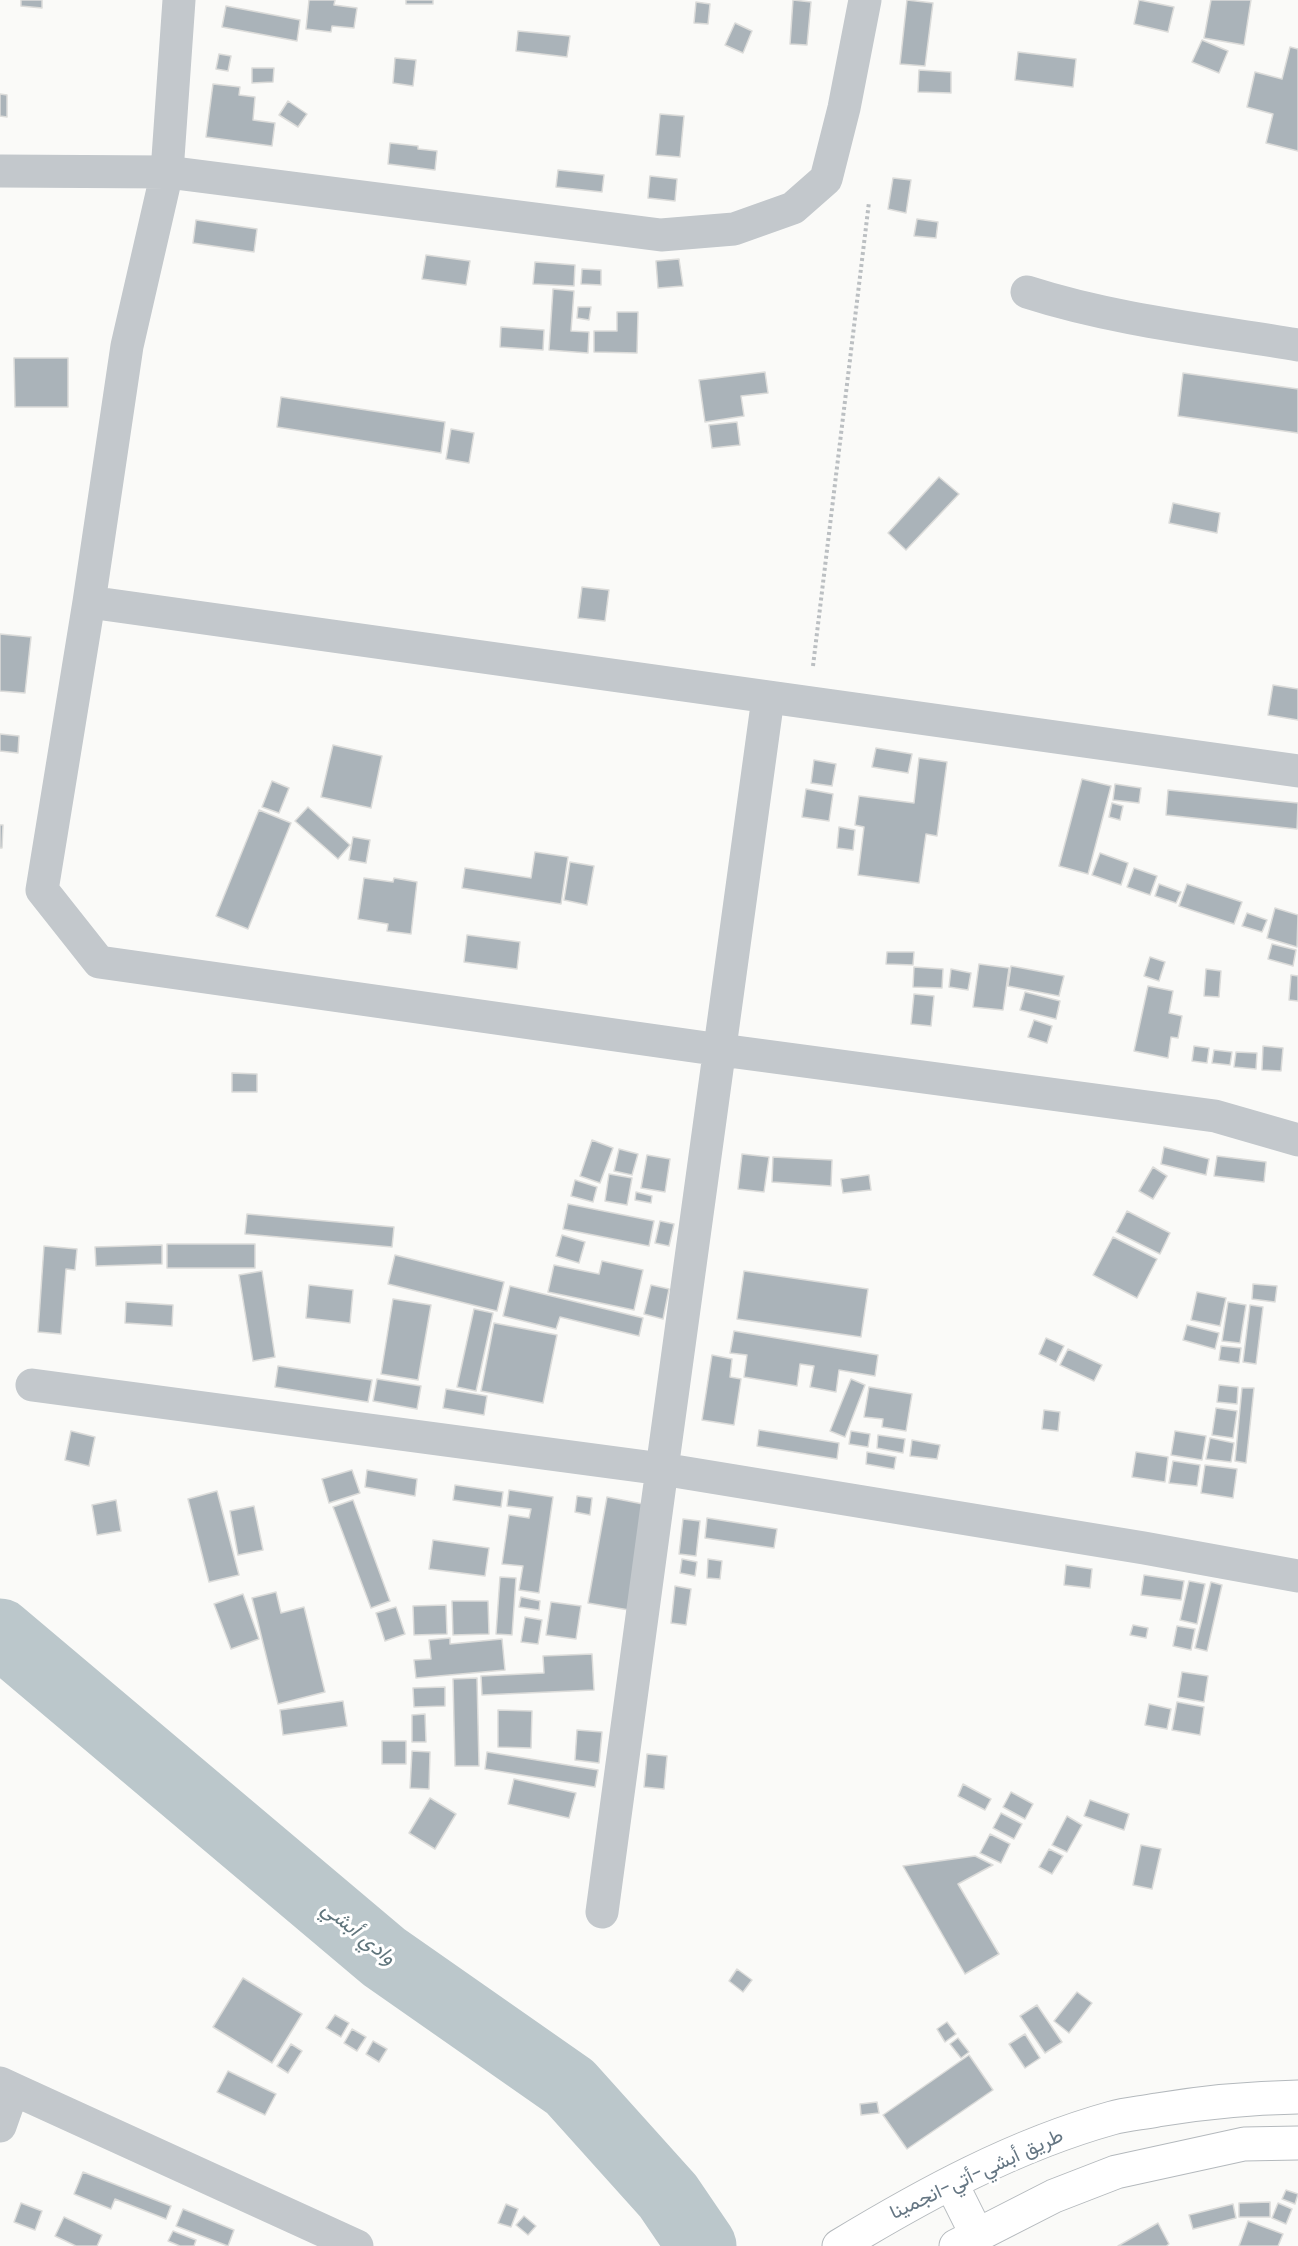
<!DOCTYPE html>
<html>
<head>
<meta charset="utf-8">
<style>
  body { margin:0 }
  canvas { display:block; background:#fafaf8 }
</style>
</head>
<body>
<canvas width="1298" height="2246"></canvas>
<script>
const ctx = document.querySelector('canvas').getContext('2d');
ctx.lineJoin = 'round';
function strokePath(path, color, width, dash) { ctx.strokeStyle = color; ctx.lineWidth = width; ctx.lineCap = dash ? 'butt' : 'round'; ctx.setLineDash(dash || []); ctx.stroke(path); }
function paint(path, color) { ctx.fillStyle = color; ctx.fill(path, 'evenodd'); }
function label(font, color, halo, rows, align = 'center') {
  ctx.font = font + ' Poppins,Vazirmatn,sans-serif'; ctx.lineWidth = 6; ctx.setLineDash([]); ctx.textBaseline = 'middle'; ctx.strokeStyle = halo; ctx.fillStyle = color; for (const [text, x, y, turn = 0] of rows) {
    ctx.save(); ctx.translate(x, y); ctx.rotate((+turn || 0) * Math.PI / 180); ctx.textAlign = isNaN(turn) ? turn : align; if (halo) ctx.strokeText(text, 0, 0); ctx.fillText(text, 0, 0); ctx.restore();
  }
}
const river = new Path2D(`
  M0,1633L384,1957L570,2087L668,2196L702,2246`);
const building = new Path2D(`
  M21,0H42V8L21,6Z
  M309,0H335L334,5L357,8L354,28L332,26L331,32L306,29Z
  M406,0H433V4H406Z
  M793,0L811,2L807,45L790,44Z
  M907,0L933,3L925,66L900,64Z
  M1139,0L1174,7L1168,32L1134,24Z
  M1211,0H1251L1244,45L1204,38Z
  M696,2L710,4L708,24L694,23Z
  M226,6L300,20L297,41L222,27Z
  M735,23L752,31L743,53L725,45Z
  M518,31L570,36L567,57L516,51Z
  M1202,40L1228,51L1219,73L1192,62Z
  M1290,47L1298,49V151L1266,143L1273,114L1247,107L1255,72L1282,79Z
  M1018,52L1076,59L1073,87L1015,80Z
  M219,54L231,56L228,71L216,69Z
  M395,58L416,60L413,86L393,83Z
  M252,68H274L273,82L252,83Z
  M919,70L951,72V93L918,92Z
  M213,84L240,87L239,95L255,97L253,120L275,123L272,146L206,137Z
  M0,94L7,95V117L0,116Z
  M288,101L307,114L298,127L279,115Z
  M660,114L684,116L680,157L656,155Z
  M390,143L418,146V149L437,151L435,170L388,164Z
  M558,170L604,175L602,192L556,187Z
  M650,176L677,179L675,201L648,198Z
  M893,178L911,180L906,213L888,209Z
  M917,219L938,222L936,238L914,236Z
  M196,220L257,229L254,252L193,243Z
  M426,255L470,261L466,285L422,279Z
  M679,259L683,286L658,288L656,261Z
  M535,262L575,265L574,286L533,284Z
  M582,269L601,270V285L581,284Z
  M553,289L574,291L571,331L589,332L588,353L549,350Z
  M578,307H591L589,320L577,318Z
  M617,312H638L637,353L594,352V331H617Z
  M501,327L544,330L543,350L500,347Z
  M14,358H68V407H15Z
  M765,372L768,393L741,396L744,416L705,422L699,380Z
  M1183,373L1298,389V433L1178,416Z
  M281,397L445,422L441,453L277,427Z
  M737,422L740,445L712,448L709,425Z
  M451,429L474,433L469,463L446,459Z
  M939,477L959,494L906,550L888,533Z
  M1173,503L1220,513L1217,533L1169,523Z
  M582,587L609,590L605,621L578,618Z
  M0,634L31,637L25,693L0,691Z
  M1273,685L1298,689V720L1268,715Z
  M0,734L19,736L18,753L0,751Z
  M333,745L382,756L371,808L321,797Z
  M876,748L912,754L908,773L872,767Z
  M919,758L947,762L937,836L926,834L919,883L858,875L864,827L855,825L859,796L914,803Z
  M814,760L836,764L832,786L811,783Z
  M1082,779L1111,786L1088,874L1059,866Z
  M272,781L289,788L279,813L262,807Z
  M1115,784L1141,788L1139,803L1113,800Z
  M806,789L833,794L829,821L802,817Z
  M1168,790L1298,803L1297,829L1166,815Z
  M1112,803L1123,806L1120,820L1109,817Z
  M308,807L350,845L338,859L295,821Z
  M259,810L291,823L248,929L216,916Z
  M0,825H3L2,848H0Z
  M839,827L855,830L853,850L837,848Z
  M353,837L370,840L366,863L349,860Z
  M535,852L568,857L561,904L462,888L465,868L531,878Z
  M1100,853L1128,863L1121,885L1092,875Z
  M570,862L594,866L587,905L564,900Z
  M1134,868L1157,876L1150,895L1127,887Z
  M364,878L393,882L394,878L417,882L411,934L387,931L388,924L358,919Z
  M1159,884L1181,892L1176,903L1155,896Z
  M1187,884L1242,902L1234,924L1179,906Z
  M1275,908L1298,915L1297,947L1267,938Z
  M1247,913L1267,920L1262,932L1242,926Z
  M467,935L520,942L517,969L464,962Z
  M1272,944L1296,950L1293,966L1268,959Z
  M887,952H914L913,965L886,964Z
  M1150,957L1165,962L1159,981L1144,976Z
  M979,964L1009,968L1003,1010L973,1007Z
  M1011,966L1064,976L1059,996L1008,986Z
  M914,967L943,969L942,988L913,987Z
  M951,969L971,973L968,990L949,987Z
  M1206,969L1221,971L1219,997L1204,996Z
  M1291,975L1298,976V1001L1289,1000Z
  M1148,986L1173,991L1169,1013L1182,1016L1178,1038L1171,1037L1168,1058L1134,1051Z
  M1025,992L1060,1001L1056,1019L1020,1010Z
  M914,994L934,996L931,1026L911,1024Z
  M1034,1020L1052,1026L1047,1043L1028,1037Z
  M1194,1046L1209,1048L1207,1063L1192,1061Z
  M1263,1046L1283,1048L1281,1071L1262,1070Z
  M1214,1050L1232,1052L1230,1065L1212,1063Z
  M1236,1052L1257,1053L1256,1069L1234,1067Z
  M232,1073L257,1074V1092H232Z
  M592,1140L613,1148L600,1183L580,1176Z
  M1164,1147L1209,1159L1206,1175L1161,1164Z
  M619,1149L638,1154L632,1175L614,1171Z
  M742,1154L769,1157L764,1192L738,1189Z
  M647,1155L670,1159L665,1192L641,1188Z
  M1217,1156L1266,1162L1264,1182L1214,1176Z
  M773,1157L832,1160L831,1186L772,1182Z
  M1153,1167L1167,1176L1153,1199L1139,1191Z
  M609,1174L632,1178L627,1205L605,1201Z
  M869,1175L871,1190L843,1193L841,1179Z
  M575,1180L597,1187L593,1202L571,1196Z
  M636,1192L652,1196L651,1203L635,1200Z
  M568,1204L654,1221L649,1246L563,1229Z
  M1127,1211L1170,1233L1160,1254L1116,1232Z
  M247,1214L394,1227L392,1247L245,1234Z
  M660,1221L674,1224L669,1246L655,1243Z
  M562,1235L585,1242L579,1263L556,1256Z
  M1113,1237L1157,1259L1137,1298L1093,1275Z
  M167,1244H255V1268H167Z
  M162,1245V1264L96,1266L95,1247Z
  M44,1246L77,1249L75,1270L66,1269L61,1334L38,1332Z
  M395,1255L504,1282L497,1311L388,1284Z
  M602,1261L643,1270L634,1310L548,1292L554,1265L599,1274Z
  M262,1271L275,1357L253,1361L239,1275Z
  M744,1271L868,1289L861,1337L737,1319Z
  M1253,1284L1277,1286L1275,1302L1252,1299Z
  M309,1285L353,1290L350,1323L306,1318Z
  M651,1285L669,1289L663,1319L644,1314Z
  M510,1286L643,1318L639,1336L560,1317L556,1329L503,1316Z
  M1197,1292L1226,1298L1220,1326L1191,1320Z
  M393,1299L431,1305L418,1380L381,1374Z
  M126,1302L173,1305L172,1326L125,1323Z
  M1228,1302L1246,1305L1240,1343L1222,1341Z
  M1250,1305L1263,1307L1256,1364L1243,1362Z
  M474,1309L493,1313L476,1391L457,1387Z
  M494,1323L557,1335L543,1403L481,1391Z
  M1187,1325L1219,1333L1215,1349L1183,1340Z
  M734,1331L878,1355L875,1376L839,1370L836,1392L810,1387L814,1366L800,1364L797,1386L744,1377L747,1355L730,1353Z
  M1046,1338L1064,1346L1056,1362L1039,1354Z
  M1221,1346L1241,1348L1239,1363L1219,1360Z
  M1068,1349L1102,1365L1094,1381L1060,1365Z
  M712,1355L732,1359L730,1377L741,1379L734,1425L702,1420Z
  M278,1366L372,1380L368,1402L275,1387Z
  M377,1379L421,1386L417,1409L373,1401Z
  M851,1379L865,1385L845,1437L830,1431Z
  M1219,1385L1238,1387L1237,1404L1217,1402Z
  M869,1387L912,1394L906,1431L882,1427L883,1419L864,1417Z
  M1242,1388H1254L1246,1463L1235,1461Z
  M446,1389L487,1396L484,1415L443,1408Z
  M1216,1408L1237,1411L1233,1438L1212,1435Z
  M1044,1410L1060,1412L1058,1431L1042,1429Z
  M759,1430L839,1443L837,1459L757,1446Z
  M71,1431L95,1437L89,1466L65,1460Z
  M851,1431L870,1434L868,1447L849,1444Z
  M1175,1431L1206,1436L1202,1460L1171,1455Z
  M878,1435L905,1439L903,1453L877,1448Z
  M1210,1438L1234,1443L1231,1462L1206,1459Z
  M912,1440L940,1445L937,1459L910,1456Z
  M867,1452L896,1457L894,1469L866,1464Z
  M1136,1452L1168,1457L1165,1482L1132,1477Z
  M1173,1461L1200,1465L1197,1486L1169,1483Z
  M1205,1465L1237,1469L1233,1498L1201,1493Z
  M352,1470L360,1493L329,1503L322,1479Z
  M367,1470L417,1479L415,1496L365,1487Z
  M455,1485L503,1492L501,1507L453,1500Z
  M509,1490L553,1497L539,1593L519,1590L523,1566L502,1564L509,1515L529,1518L531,1509L507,1506Z
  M217,1491L239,1575L209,1582L188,1499Z
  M577,1496L592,1498L590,1515L575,1512Z
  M607,1497L648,1505L629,1610L588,1603Z
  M116,1500L121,1531L97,1535L92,1505Z
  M353,1500L390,1601L371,1608L333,1507Z
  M254,1506L263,1550L238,1555L230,1511Z
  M707,1518L777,1529L774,1548L705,1538Z
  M683,1519L700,1521L696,1556L679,1554Z
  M433,1540L489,1548L485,1576L429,1569Z
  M682,1559L697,1562L695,1576L680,1573Z
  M708,1559L722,1561L720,1579L707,1578Z
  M1066,1565L1092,1569L1090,1588L1064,1585Z
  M1144,1575L1184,1581L1181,1600L1141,1595Z
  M500,1577L516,1578L512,1635L496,1634Z
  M1189,1581L1205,1584L1197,1624L1180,1620Z
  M1211,1582L1222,1585L1207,1651L1195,1648Z
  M675,1586L691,1589L686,1625L671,1623Z
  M276,1592L281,1613L304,1607L325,1692L278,1704L252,1598Z
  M243,1594L259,1639L231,1649L214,1604Z
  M521,1597L540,1601L539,1610L519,1607Z
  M452,1601H488L489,1634L453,1635Z
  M551,1602L581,1606L576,1639L546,1635Z
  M446,1605L447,1634L414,1635L413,1606Z
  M396,1607L405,1634L385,1641L376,1613Z
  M525,1617L542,1620L538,1644L521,1642Z
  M1133,1625L1148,1628L1146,1638L1130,1635Z
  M1177,1626L1195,1629L1191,1650L1173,1646Z
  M450,1638V1644L502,1639L505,1670L416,1678L414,1660L431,1659L429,1640Z
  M592,1654L594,1690L482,1695L481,1676L544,1673L543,1656Z
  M1182,1672L1208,1676L1204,1702L1178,1697Z
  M477,1678L479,1766H455L453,1679Z
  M445,1687V1706L414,1707L413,1688Z
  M343,1701L347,1726L283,1735L280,1710Z
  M1177,1702L1204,1707L1200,1735L1172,1730Z
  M1149,1704L1171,1709L1167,1729L1145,1725Z
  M498,1710L532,1711L531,1748L498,1747Z
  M425,1714L426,1742H412V1715Z
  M577,1730L602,1732L599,1763L575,1760Z
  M382,1741H406V1764H382Z
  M412,1751L430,1752L429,1789L410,1788Z
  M487,1752L598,1770L595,1787L485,1769Z
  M647,1754L667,1756L664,1789L644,1787Z
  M514,1779L576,1793L569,1818L508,1804Z
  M963,1784L991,1799L985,1810L958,1796Z
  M1011,1792L1033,1804L1025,1819L1003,1807Z
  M430,1798L456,1814L435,1849L409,1833Z
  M1090,1800L1129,1814L1124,1830L1084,1816Z
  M1001,1813L1022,1824L1014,1839L993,1828Z
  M1067,1816L1082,1825L1067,1852L1052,1845Z
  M990,1834L1010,1844L1001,1863L980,1853Z
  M1141,1845L1161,1849L1152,1889L1133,1885Z
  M1049,1849L1063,1856L1052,1874L1039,1867Z
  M975,1856L993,1865L958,1884L999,1954L965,1974L903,1866Z
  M737,1969L752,1980L743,1992L729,1981Z
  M243,1978L302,2014L272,2063L213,2027Z
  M1077,1992L1092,2003L1069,2033L1054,2021Z
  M1037,2005L1062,2042L1045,2053L1020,2016Z
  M335,2015L349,2023L341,2037L326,2028Z
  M947,2022L956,2034L945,2042L937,2029Z
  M352,2029L366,2037L357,2051L344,2043Z
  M1025,2034L1040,2058L1025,2068L1009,2044Z
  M958,2038L969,2052L961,2058L950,2044Z
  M373,2041L387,2049L379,2062L366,2054Z
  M291,2044L302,2051L288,2073L277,2066Z
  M969,2055L993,2090L907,2149L883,2115Z
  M228,2071L276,2094L265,2115L217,2092Z
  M877,2102L879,2113L861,2115L860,2104Z
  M83,2172L171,2206L166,2219L115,2199L111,2209L74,2194Z
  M1286,2190L1298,2194L1295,2204L1282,2199Z
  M1270,2202V2217H1239V2203Z
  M21,2203L42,2211L35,2230L14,2222Z
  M1278,2203L1292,2209L1286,2224L1272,2218Z
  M506,2204L518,2209L511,2227L498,2223Z
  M1233,2204L1236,2218L1193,2229L1189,2215Z
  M183,2209L234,2230L228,2246L176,2226Z
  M524,2216L536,2226L528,2235L516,2225Z
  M64,2217L102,2235L97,2246H76L55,2236Z
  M1248,2221L1283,2234L1278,2246H1239Z
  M1158,2223L1169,2244L1166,2246H1118Z
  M173,2231L196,2240L194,2246H180L168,2241Z`);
const path = new Path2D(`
  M813,666L869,202`);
const street = new Path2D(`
  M179,0L167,172L127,346L89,602L1298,771
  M0,171L167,172L661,235L734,229L793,208L826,179L844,108L865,0
  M1027,292C1114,320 1208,330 1298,345
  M89,602L42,890L99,962L721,1050L1215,1116L1298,1140
  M768,698L662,1469L1144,1548L1298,1576
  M32,1385L662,1469L602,1912
  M0,2083L13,2089L0,2126
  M13,2089L357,2246`);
const highway = new Path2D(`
  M951,2183L977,2235
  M839,2246C925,2194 1015,2145 1112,2118C1126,2114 1142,2113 1157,2110C1205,2102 1249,2098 1298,2097
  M956,2246L1054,2196L1116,2172L1244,2144L1298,2143`);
const streetNames = [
  ["طريق أبشي-أتي-انجمينا",977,2175,-25]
];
const waterNames = [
  ["وادي أبشي",358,1934,39]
];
strokePath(river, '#bbc7cb', 69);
paint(building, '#aab3b9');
strokePath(building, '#dcdcda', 1.5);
strokePath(highway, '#b4b9bd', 35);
strokePath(path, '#bbbfc2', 4, [3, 3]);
strokePath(street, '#c3c8cc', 33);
strokePath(highway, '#fff', 33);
label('20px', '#657683', '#fff', streetNames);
label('italic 21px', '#60757c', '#fff', waterNames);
</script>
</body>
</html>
